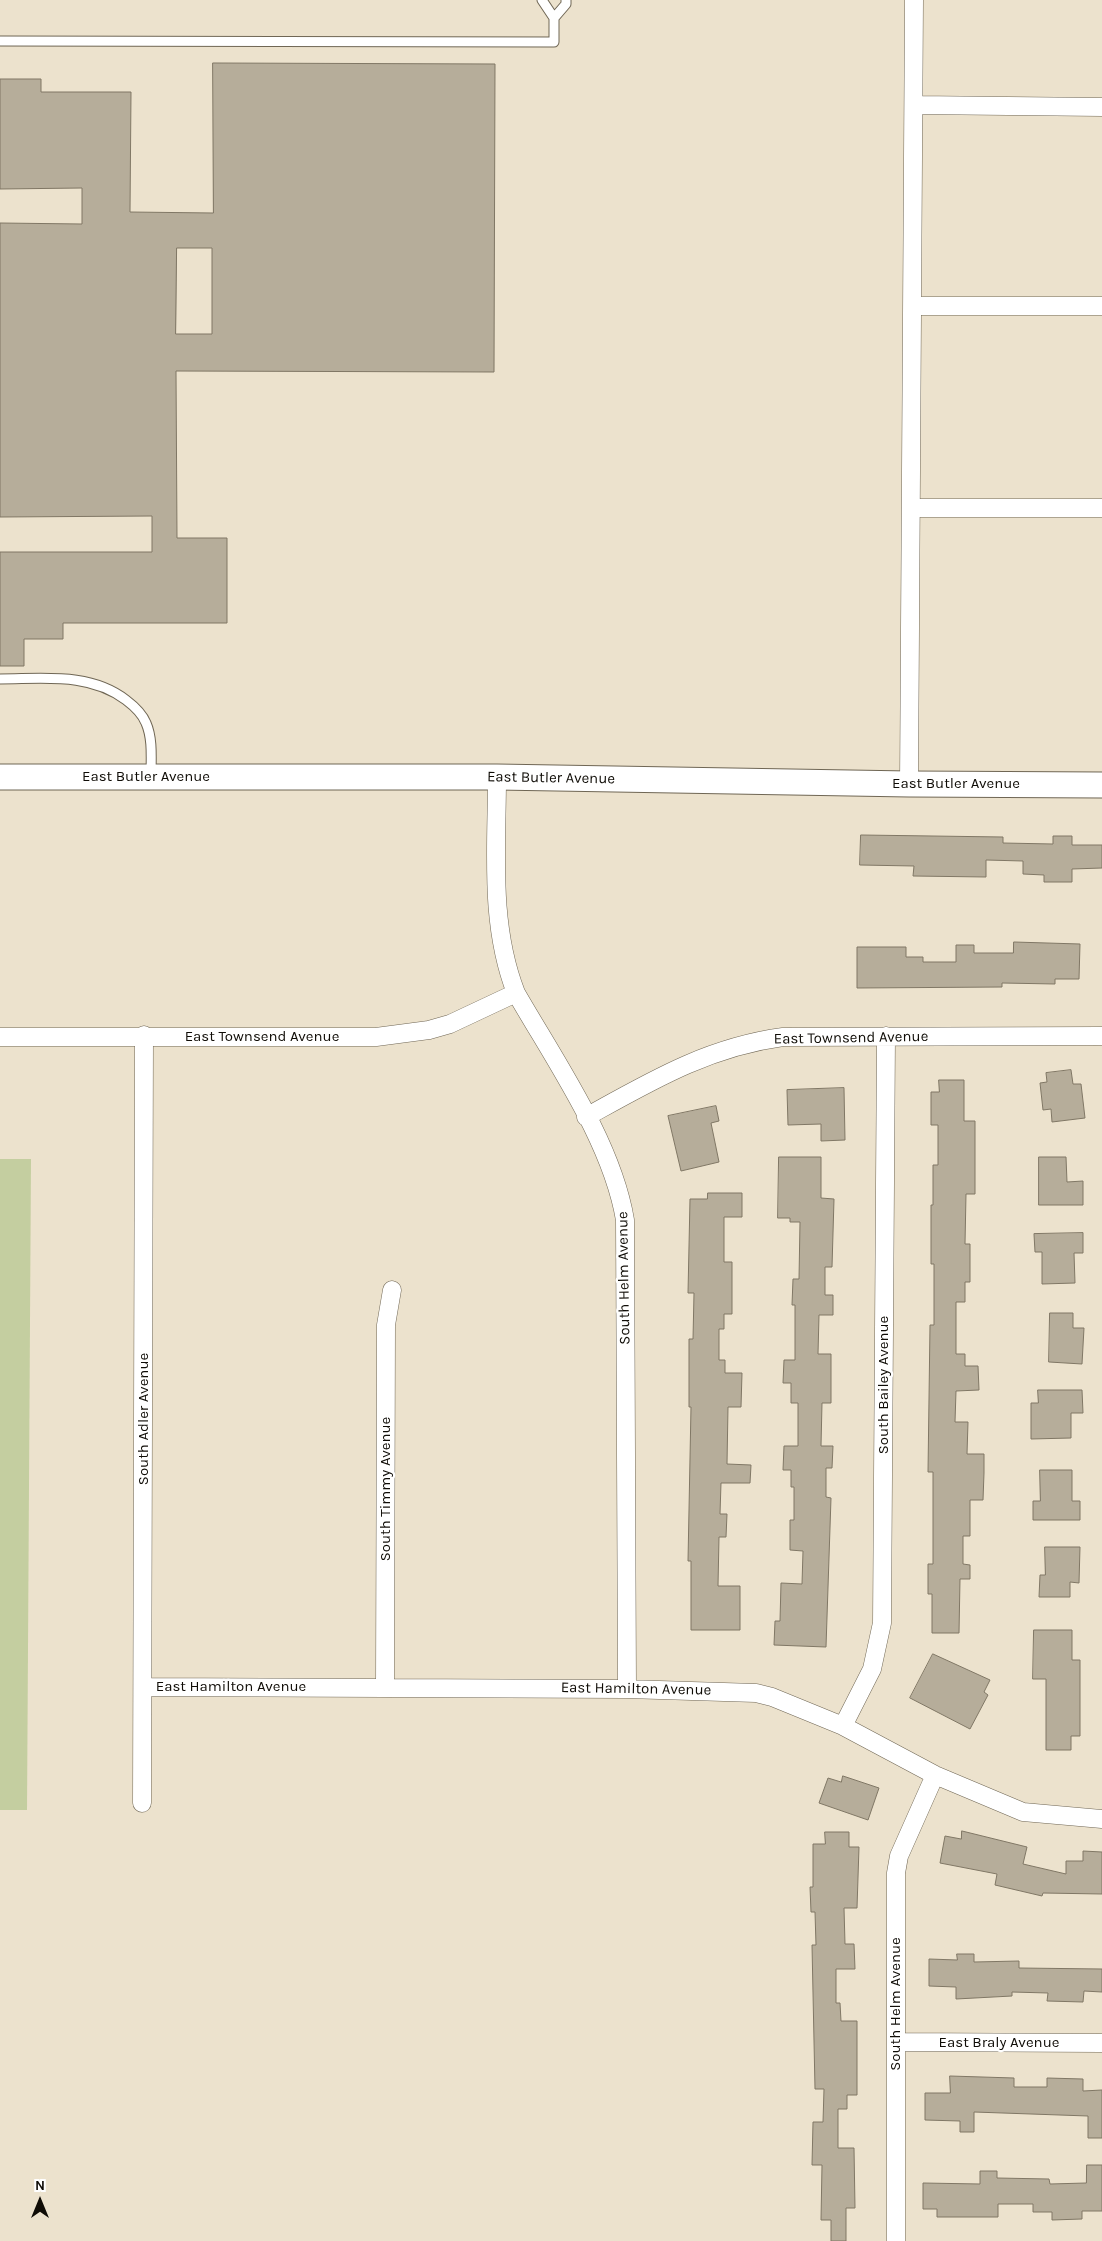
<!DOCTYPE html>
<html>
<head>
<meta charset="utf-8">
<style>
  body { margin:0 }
  #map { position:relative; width:1102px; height:2241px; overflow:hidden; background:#ece2cd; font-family:Karla,sans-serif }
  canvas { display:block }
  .north { position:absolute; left:15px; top:2176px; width:50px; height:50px; -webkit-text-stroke:4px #fff; paint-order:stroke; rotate:0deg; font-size:14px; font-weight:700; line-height:20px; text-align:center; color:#0f0c06 }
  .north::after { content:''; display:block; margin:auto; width:18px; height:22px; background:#0f0c06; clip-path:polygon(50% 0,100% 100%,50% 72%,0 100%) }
</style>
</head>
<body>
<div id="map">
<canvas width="1102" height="2241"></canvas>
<div class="north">N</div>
</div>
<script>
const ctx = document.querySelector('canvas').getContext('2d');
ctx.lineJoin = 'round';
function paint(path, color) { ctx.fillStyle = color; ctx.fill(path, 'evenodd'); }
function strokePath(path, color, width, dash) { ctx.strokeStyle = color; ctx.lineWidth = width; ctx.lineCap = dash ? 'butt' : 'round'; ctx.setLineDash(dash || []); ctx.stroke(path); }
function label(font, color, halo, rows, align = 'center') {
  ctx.font = font + ' Karla,sans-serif'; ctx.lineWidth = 4.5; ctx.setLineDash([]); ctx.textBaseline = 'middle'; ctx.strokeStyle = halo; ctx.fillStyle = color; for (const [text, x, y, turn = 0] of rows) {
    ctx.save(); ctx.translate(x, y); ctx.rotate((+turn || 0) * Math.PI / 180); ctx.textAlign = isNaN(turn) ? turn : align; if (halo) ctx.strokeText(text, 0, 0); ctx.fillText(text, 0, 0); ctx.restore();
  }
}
const green = new Path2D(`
  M0,1159H31L27,1810H0Z`);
const building = new Path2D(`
  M213,63L495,64L494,372L176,371L177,538H227V623H63V639H24V666H0V552H152V516L0,517V223L82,224V188L0,189V79H41V92H131L130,212L213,213ZM177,248H212V334H176Z
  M861,835L1003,837V843L1053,844V836H1072V845H1102V868L1072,869V882H1044V875L1023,874V861L986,860V877L913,876L914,866L860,865Z
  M1014,942L1080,944L1079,979H1055V984L1002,983V987L857,988V947H906V957H923V962H956V945H974V953H1013Z
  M1071,1070L1073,1084H1081L1085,1118L1052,1122L1051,1109L1043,1110L1040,1083L1047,1082L1046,1073Z
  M939,1080H964V1121H975V1194H966L965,1244H970V1282H965V1302H956V1354H965V1366H978L979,1390L956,1391L955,1422H968L967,1454H984V1473L983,1500H970V1536H963V1564L970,1565V1579H960L959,1633H932V1594H928V1564H933V1472H928L930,1325H934V1264H931V1205H933V1165H938V1125H931V1092H939Z
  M844,1088L845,1140L821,1141V1124L788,1125L787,1090Z
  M716,1106L719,1121L711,1123L719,1162L681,1171L668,1116Z
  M779,1157H821V1198L834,1199L832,1267H825V1295H833V1315H819L818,1354H831V1403H822L821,1446H833L832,1468H826V1497L831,1498L826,1647L774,1645L775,1621H780L781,1583L802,1584L803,1551L790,1550V1520H794V1487H791V1470H783L784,1446H798V1403H791V1383H783L784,1360H795V1305H792L793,1279H799L800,1222H790V1218H778Z
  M1039,1157H1066L1067,1182L1083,1181V1205H1039Z
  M708,1193H742V1217H724V1262H732V1314H724V1329H719V1360H725V1373H742L741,1407H728L727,1464L751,1465L750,1483H721L720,1514H727L726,1537H719L718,1586H740V1630H691V1561H688L691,1407H689V1339H693L694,1293H688L690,1199H707Z
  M1083,1233V1253H1074L1075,1283L1042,1284V1252H1035L1034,1234Z
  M1050,1313H1073V1328H1084L1082,1364L1049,1362Z
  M1038,1390H1082L1083,1413H1071V1438L1031,1439V1403H1038Z
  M1040,1470H1072V1501H1080V1520H1033V1501H1040Z
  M1045,1547H1080L1079,1583L1070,1582V1597H1039L1040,1575H1045Z
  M1034,1630H1072V1660H1080V1736H1071V1750H1046V1679H1033Z
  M933,1654L990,1680L984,1692L988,1695L970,1729L910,1698Z
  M843,1776L879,1788L868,1820L819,1803L828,1778L841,1782Z
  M962,1831L1027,1847L1023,1864L1066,1874V1861H1083V1851L1102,1852V1894L1043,1893L1042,1896L995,1885L997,1874L940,1863L945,1836L961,1839Z
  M825,1832H849V1847H859L857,1908H844L845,1944H854L855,1969H836V2003H840L841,2021H857V2095H847V2109H838V2148H854L855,2208H846V2241H831V2220H821L822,2165H812L813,2122H823L824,2089H815L812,1945H816L815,1912H811L810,1887H813V1844H825Z
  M957,1954H974V1962L1019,1961V1968L1102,1969V1992L1084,1991L1083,2002L1047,2001L1048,1993L1012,1992V1996L956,1999V1987L929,1986V1959L957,1960Z
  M950,2076L1014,2078V2087H1047V2078L1083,2079V2091L1102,2090V2138H1088V2116L974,2112V2132H960V2121L925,2120V2093H950Z
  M1087,2165H1102V2211H1082V2219L1052,2220V2212H1033V2204H998V2217H937V2209H923V2183L980,2184V2171H997V2178L1049,2179L1050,2184L1086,2183Z`);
const lane = new Path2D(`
  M542,0L554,18L566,4V0
  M0,41L554,42V18
  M0,679C43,679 90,672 126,700C134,706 142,713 146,723C153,739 151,759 151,776`);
const street = new Path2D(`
  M915,105L1102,107
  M913,306H1102
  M911,508H1102
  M497,777C497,849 489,924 516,993C555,1061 612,1142 625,1220L627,1689
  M909,784L914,0
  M0,1037H376L429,1030L450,1024L516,993
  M586,1117C651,1081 708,1047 783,1037L1102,1036
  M144,1687L627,1689L756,1693L772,1697L843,1726L935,1775L1023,1812L1102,1819
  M385,1687L386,1325L392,1290
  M843,1726L872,1669L882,1623L886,1036
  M142,1803L144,1035
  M896,2042L1102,2043
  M896,2241V1873L899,1856L935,1775`);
const secondary = new Path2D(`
  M0,777H497L909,784L1102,785`);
const streetNames = [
  ["East Butler Avenue",146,777],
  ["East Butler Avenue",551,778,1],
  ["East Butler Avenue",956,784],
  ["East Townsend Avenue",262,1037],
  ["East Townsend Avenue",851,1038,-1],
  ["South Helm Avenue",624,1278,-91],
  ["South Bailey Avenue",884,1385,-90],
  ["South Adler Avenue",144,1419,-90],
  ["South Timmy Avenue",386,1489,-90],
  ["East Hamilton Avenue",231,1687],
  ["East Hamilton Avenue",636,1689,1],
  ["South Helm Avenue",896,2004,-90],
  ["East Braly Avenue",999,2043]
];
paint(green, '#c4cea0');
paint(building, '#b6ad9a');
strokePath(building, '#807765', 1);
strokePath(lane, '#6f6654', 11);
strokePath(street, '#6f6654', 19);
strokePath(secondary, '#6f6654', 27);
strokePath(lane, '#fff', 9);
strokePath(street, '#fff', 18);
strokePath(secondary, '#fff', 25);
label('15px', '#0f0c06', '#fff', streetNames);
</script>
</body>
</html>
